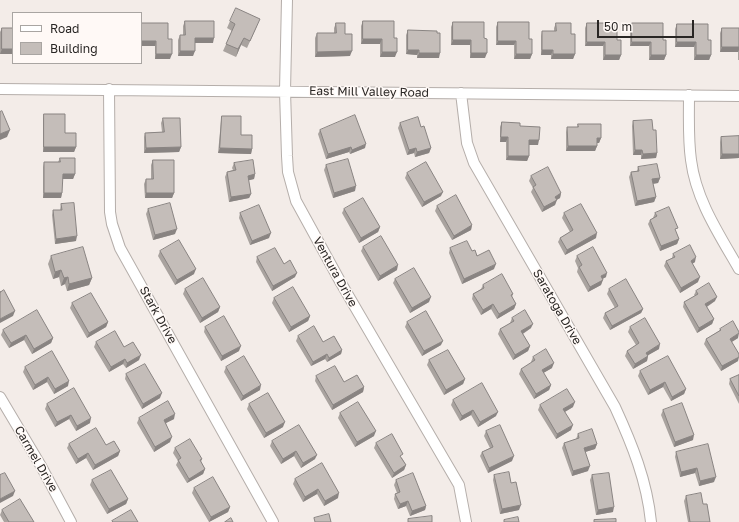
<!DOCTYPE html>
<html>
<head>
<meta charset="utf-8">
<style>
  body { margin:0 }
  #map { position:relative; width:739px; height:522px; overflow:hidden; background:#f3ece8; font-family:"Golos Text",sans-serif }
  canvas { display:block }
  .legend { position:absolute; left:12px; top:12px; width:130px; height:52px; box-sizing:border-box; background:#fff9f6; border:1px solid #a9a5a2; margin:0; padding:5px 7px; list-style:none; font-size:12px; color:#292624 }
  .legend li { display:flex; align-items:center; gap:8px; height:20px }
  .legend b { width:20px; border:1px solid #a9a5a2 }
  .scale { position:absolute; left:597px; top:20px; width:97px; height:18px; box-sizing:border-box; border:2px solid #292624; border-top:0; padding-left:5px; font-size:12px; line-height:14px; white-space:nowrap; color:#292624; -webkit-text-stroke:3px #fff9f6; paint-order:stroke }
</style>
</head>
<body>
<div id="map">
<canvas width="739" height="522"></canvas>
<ul class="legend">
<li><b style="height:5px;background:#fff"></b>Road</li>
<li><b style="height:11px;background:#c4bdb9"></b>Building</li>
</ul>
<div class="scale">50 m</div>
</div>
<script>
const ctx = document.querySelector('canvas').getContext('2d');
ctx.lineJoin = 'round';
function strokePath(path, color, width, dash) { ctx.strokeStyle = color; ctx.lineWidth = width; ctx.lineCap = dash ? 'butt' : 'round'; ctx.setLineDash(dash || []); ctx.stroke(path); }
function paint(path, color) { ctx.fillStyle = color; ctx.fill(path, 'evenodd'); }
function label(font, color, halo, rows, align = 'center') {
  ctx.font = font + ' "Golos Text",sans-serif'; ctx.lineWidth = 3; ctx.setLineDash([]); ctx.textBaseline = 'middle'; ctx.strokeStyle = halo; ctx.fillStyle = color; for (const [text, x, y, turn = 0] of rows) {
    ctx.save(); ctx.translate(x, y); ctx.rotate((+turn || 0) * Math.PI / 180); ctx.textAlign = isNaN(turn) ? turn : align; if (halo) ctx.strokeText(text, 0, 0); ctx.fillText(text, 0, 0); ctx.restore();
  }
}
const minor = new Path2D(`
  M287,0L285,91L287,156L288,172L296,201L341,283L459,485L466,522
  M0,89L739,96
  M109,89L110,212L112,224L120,248L273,522
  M461,93L467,143L474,163L615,407C632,444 647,481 651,522
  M689,95C689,117 688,139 691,160C696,200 719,234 739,269
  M0,397L41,466L71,522`);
const wall = new Path2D(`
  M185,21L213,43H195L193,56H178V40L180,35H183V26Z
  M230,21L257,26L247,48L241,45L236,57L223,51L232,31L227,28Z
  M363,21L394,38L395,57H380V44H361V26Z
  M453,22L484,38L485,58H470V45H451V27Z
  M498,22L529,39L532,54L530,59H514V45H496V27Z
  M141,23L168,39L170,59H155V46H141Z
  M336,23L345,34L350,56L315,57V38L317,33H334V28Z
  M556,23L571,34L575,54L573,59H551V55H541V36L542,31H554V28Z
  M587,23L617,40L621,55L619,60H603V46H585V28Z
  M632,23L663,40L666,55L664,60H649V46H630V28Z
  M677,24L708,40L711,55L709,60H694V47H675V29Z
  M2,28H13V54H0V32Z
  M722,28H739V60H738V52H720V33Z
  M408,30L437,33L439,58H417V55L406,54V35Z
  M44,114L65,133L76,147L74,152H43V119Z
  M222,116L241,135L252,149L251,154L218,153L221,121Z
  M163,118L181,147L179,152L144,153V137L145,133L162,132L161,123Z
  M633,121L653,130L657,153L656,158L641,159V155H633L632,126Z
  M502,122L538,145H529V156L527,161L506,160V142H500V127Z
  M400,123L421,127L431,148L429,153L415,157L414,153L407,155L398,128Z
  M578,124L601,138L599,143H597V146L595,151H566V132L567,127H577Z
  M320,130L365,148L350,154L349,152L326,159L318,134Z
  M739,130V158L720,159V142L721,137L739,136Z
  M60,158L75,174L73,179H62V193L61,198H43V167L44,162H58Z
  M153,160L174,193L172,198H145L144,184L146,179H151V165Z
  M234,163L255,174L254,179L248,180L251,194L249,198L229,202L225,177L227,172L233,170L232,168Z
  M326,165L355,191L333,198L324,170Z
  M638,167L660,178L658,183L653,184L656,197L654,202L635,206L629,177L631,172L637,171Z
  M407,173L441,196L422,207L405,178Z
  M531,176L561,193L560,198L556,200L555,205L542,212L531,192L533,188L529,181Z
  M61,204L76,241L55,244L52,215L53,210H60Z
  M437,206L472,225L471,230L452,240L435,211Z
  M148,209L175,234L153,240L146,214Z
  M344,209L380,227L378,232L359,243L342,213Z
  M240,213L269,238L250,245L239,218Z
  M564,213L596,238L565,255L558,242L560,238L570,232L562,218Z
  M655,213L676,232L679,239L677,244L660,251L648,224L650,220L653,218Z
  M363,247L397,270L378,281L361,251Z
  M450,248L472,251L494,269L462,284L449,253Z
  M160,251L194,274L175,285L158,256Z
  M673,254L695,262L692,264L698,282L680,293L664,266L666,261L672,258Z
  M51,256L92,278L89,285L67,291L65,284L61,286L59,277L53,279L48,264Z
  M577,256L606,277L602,279L601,285L588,292L577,272L578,268L575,261Z
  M257,257L284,264L295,277L272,291L256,262Z
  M395,279L429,302L410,313L393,283Z
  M483,285L513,294L512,297L516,304L514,309L497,319L491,309L481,315L472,299L473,294L481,289Z
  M185,289L220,307L218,312L200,323L183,294Z
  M609,289L643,309L641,313L610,330L603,318L605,313L615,308L607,294Z
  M696,291L715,301L707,307L714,319L712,324L697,333L683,307L684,302L695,296L694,295Z
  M274,298L310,316L308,321L289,332L272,303Z
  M72,303L108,322L106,327L87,338L70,308Z
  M512,318L531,328L523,334L530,346L528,351L513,360L498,334L500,329L511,323H510Z
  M407,322L441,345L422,356L405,327Z
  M205,327L239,351L221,361L204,332Z
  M630,327L659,349L648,355L647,361L633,369L625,356L627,351L636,345L628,332Z
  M720,329L738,338L732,342L738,361L721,371L704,344L706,339L719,331Z
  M3,330L53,338L51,343L32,354L24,340L9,348L1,335Z
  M298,336L342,350L341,354L327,362L325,359L311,366L296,341Z
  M96,342L124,347L139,360L126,368L123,364L109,372L94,347Z
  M533,357L552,368L543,373L551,385L549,390L534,399L519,374L521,369L532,363L531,362Z
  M429,360L465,379L463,384L444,395L427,365Z
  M25,367L68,386L54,394L47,382L33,390L23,372Z
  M226,367L260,390L241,401L224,372Z
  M640,371L686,389L684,394L671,401L663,387L648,395L638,376Z
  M126,374L160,398L142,409L125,379Z
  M739,375V404L729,384L730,379Z
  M316,376L344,382L364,387L363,392L332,410L315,381Z
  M453,400L496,416L478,427L471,415L460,421L451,405Z
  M47,404L90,423L76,431L69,419L55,427L45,409Z
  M249,404L283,427L264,438L247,409Z
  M540,405L573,407L565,412L571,430L556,439L538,410Z
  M663,410L693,440L674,447L661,415Z
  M340,413L374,436L355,447L338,418Z
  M139,418L174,419L166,423L170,442L154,452L137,423Z
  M486,431L512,461L488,473L480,456L482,452L490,448L484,436Z
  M578,434L597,444L595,449L585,452L588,471L572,476L562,448L564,443L576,439Z
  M272,441L315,459L301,468L294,456L281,464L270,446Z
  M376,443L402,458L406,465L404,470L392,478L374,448Z
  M69,444L106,445L120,451L118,456L93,470L86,458L76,464L67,448Z
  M175,448L202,459L201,462L205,469L203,474L187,483L176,465L178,461L173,453Z
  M676,452L714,482L699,486L695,473L680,477L675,457Z
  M494,475L511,483L519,510L500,514L493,480Z
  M592,475L613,512L596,515L590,480Z
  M295,479L338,498L324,506L317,494L303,502L293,484Z
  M92,480L128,499L126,504L107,514L90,485Z
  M396,480L426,506L425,510L410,516L406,506L398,509L394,499L395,494L397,493L394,485Z
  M194,488L230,507L228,512L209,522L192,493Z
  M686,496L703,504L710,522H688L684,501Z
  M2,510L34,522H4L0,515Z`);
const shadedWall = new Path2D(`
  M195,38H214L213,43H194Z
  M244,38L241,45L236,57L238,49Z
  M363,39H382L380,44H361Z
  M453,40H471L470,45H451Z
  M141,41H156L155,46H141Z
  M498,41H516L514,45H496Z
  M587,42H605L603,46H585Z
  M632,42H651L649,46H630Z
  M677,42H696L694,47H675Z
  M722,47H739V50L738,52H720Z
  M2,49H13V54H0Z
  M408,50H419L417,55L406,54Z
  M542,50H553L551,55H541Z
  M180,51H195L193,56H178Z
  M352,51L350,56L315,57L317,52Z
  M382,52H397L395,57H380Z
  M419,53H440L439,58H417Z
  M471,53H487L485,58H470Z
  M156,54H172L170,59H155Z
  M516,54H532L530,59H514Z
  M553,54H575L573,59H551Z
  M605,55H621L619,60H603Z
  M651,55H666L664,60H649Z
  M696,55H711L709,60H694Z
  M10,130L7,137L0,140V134Z
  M501,137H508L506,142H500Z
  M597,138H601L599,143H595Z
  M529,140H539L538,145H527Z
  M366,144L365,148L350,154L352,150Z
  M568,146H597L595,151H566Z
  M44,147H76L74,152H43Z
  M181,147L179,152L144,153L146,148Z
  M351,147L349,152L326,159L328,154Z
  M220,148L252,149L251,154L218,153Z
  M416,148L414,153L407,155L409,150Z
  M431,148L429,153L415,157L417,152Z
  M635,150H642L641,155H633Z
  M657,153L656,158L641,159L643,154Z
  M722,154H739V158L720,159Z
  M508,156H529L527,161L506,160Z
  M63,174H75L73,179H61Z
  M255,174L254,179L246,181L248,176Z
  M660,178L658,183L650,184L652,179Z
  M356,186L355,191L333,198L334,193Z
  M443,192L441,196L422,207L424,202Z
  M44,193H62L61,198H43Z
  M146,193H174L172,198H145Z
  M561,193L560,198L553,202L555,197Z
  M251,194L249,198L229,202L231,197Z
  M656,197L654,202L635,206L637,201Z
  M557,200L555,205L542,212L544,207Z
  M472,225L471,230L452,240L454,236Z
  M380,227L378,232L359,243L361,238Z
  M177,229L175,234L153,240L155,235Z
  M271,233L269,238L250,245L252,241Z
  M597,233L596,238L565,255L567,250Z
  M77,236L76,241L55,244L56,239Z
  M679,239L677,244L660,251L661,246Z
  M696,257L695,262L689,266L691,261Z
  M496,264L494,269L462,284L464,279Z
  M398,265L397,270L378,281L380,276Z
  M196,269L194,274L175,285L177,280Z
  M61,270L59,277L53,279L55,272Z
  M297,273L295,277L272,291L273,286Z
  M607,273L606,277L599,281L601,276Z
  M68,277L65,284L61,286L64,278Z
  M700,277L698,282L680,293L681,288Z
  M92,278L89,285L67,291L69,284Z
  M603,280L601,285L588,292L590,287Z
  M431,297L429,302L410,313L412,308Z
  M717,297L715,301L703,309L705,304Z
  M493,304L491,309L481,315L483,310Z
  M516,304L514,309L497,319L499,314Z
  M220,307L218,312L200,323L202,318Z
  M643,309L641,313L610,330L612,326Z
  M15,311L13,316L0,323V319Z
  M310,316L308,321L289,332L291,327Z
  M714,319L712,324L697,333L699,328Z
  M108,322L106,327L87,338L89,333Z
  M533,324L531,328L519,336L521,331Z
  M739,333L738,338L728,344L730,339Z
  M26,335L24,340L9,348L11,343Z
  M53,338L51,343L32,354L34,349Z
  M443,341L441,345L422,356L424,351Z
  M660,344L659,349L645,357L646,353Z
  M241,346L239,351L221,361L222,356Z
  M530,346L528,351L513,360L515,355Z
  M342,350L341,354L327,362L329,358Z
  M327,354L325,359L311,366L313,362Z
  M141,355L139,360L126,368L127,363Z
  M648,356L647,361L633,369L635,364Z
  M739,357L738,361L721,371L722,366Z
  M125,359L123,364L109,372L111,367Z
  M554,363L552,368L540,375L542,370Z
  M48,377L47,382L33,390L35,385Z
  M465,379L463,384L444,395L446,390Z
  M69,381L68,386L54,394L55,389Z
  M665,382L663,387L648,395L650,390Z
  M261,385L260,390L241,401L243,396Z
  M551,385L549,390L534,399L536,394Z
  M364,387L363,392L332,410L333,405Z
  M686,389L684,394L671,401L672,397Z
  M162,393L160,398L142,409L143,404Z
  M575,402L573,407L561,414L563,409Z
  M473,410L471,415L460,421L462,416Z
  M498,412L496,416L478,427L480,422Z
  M175,414L174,419L162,425L164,420Z
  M71,415L69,419L55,427L57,422Z
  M91,418L90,423L76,431L77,426Z
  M285,422L283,427L264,438L266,433Z
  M573,425L571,430L556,439L557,434Z
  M376,431L374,436L355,447L357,442Z
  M694,435L693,440L674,447L675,442Z
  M172,437L170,442L154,452L155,447Z
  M597,444L595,449L582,453L584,448Z
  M120,451L118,456L93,470L95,465Z
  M296,451L294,456L281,464L283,459Z
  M88,453L86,458L76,464L78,459Z
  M317,455L315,459L301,468L303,463Z
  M514,456L512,461L488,473L489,468Z
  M406,465L404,470L392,478L394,473Z
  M590,466L588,471L572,476L573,471Z
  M697,468L695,473L680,477L681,472Z
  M205,469L203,474L187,483L189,479Z
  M716,477L714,482L699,486L700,481Z
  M318,489L317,494L303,502L305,497Z
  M15,491L13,496L0,503V499Z
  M339,493L338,498L324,506L325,501Z
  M128,499L126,504L107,514L109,509Z
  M408,501L406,506L398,509L400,504Z
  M521,505L519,510L500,514L502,509Z
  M426,506L425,510L410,516L412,511Z
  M230,507L228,512L209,522L211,517Z
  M614,507L613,512L596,515L598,510Z`);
const building = new Path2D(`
  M236,8L260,19L250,41L244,38L238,49L226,44L235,24L230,21Z
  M185,21H214V38H195V51H180V35H185Z
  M363,21H394V38H397V52H382V39H363Z
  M453,22H484V38L487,39V53H471V40H453Z
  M498,22H529V39H532V54H516V41H498Z
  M141,23H168V39H172V54H156V41H141Z
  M336,23H345V34H352V51L317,52V33H336Z
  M556,23H571V34H575V54H553V50H542V31H556Z
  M587,23H617V40H621V55H605V42H587Z
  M632,23H663V40H666V55H651V42H632Z
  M677,24H708V40H711V55H696V42H677Z
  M2,28H13V49H2Z
  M722,28H739V47H722Z
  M408,30L437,31V33H440V53H419V50H408Z
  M2,111L10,130L0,134V112Z
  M44,114H65V133H76V147H44Z
  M355,115L366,144L352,150L351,147L328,154L320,130Z
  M222,116H241V135H252V149L220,148Z
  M418,117L421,127L424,126L431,148L417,152L416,148L409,150L400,123Z
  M163,118H180L181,147L146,148L145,133L164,132Z
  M652,120L653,130H656L657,153L643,154L642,150H635L633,121Z
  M502,122L520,123V126L540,127L539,140H529V156H508V137H501Z
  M578,124H601V138H597V146H568L567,127H578Z
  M739,136V154H722L721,137Z
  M60,158H75V174H63L62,193H44V162H60Z
  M348,159L356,186L334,193L326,165Z
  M153,160H174V193H146V179H153Z
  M253,160L255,174L248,176L251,194L231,197L227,172L236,170L234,163Z
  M426,162L443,192L424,202L407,173Z
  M657,164L660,178L652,179L656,197L637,201L631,172L639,171L638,167Z
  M548,167L561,193L555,197L557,200L544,207L533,187L536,185L531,176Z
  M456,195L472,225L454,236L437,206Z
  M363,198L380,227L361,238L344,209Z
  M74,203L77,236L56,239L53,210H62L61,204Z
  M170,203L177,229L155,235L148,209Z
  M581,204L597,233L567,250L560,238L573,230L564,213Z
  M259,205L271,233L252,241L240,213Z
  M669,207L678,228L675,229L679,239L661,246L650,220L657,216L655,213Z
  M381,236L398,265L380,276L363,247Z
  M179,240L196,269L177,280L160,251Z
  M467,241L472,251L475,250L477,256L489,250L496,264L464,279L450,248Z
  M690,245L696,257L691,261L700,277L681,288L666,261L675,257L673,254Z
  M83,247L92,278L69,284L68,277L64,278L61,270L55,272L51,256Z
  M593,247L607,273L601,276L603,280L590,287L579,267L582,265L577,256Z
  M275,248L284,264L290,260L297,273L273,286L257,257Z
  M414,268L431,297L412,308L395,279Z
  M502,274L513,294L511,295L516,304L499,314L493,304L483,310L473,294L484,288L483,285Z
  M203,278L220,307L202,318L185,289Z
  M626,279L643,309L612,326L605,313L618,306L609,289Z
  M709,283L717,297L705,304L714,319L699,328L684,302L698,294L696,291Z
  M293,287L310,316L291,327L274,298Z
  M4,290L15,311L0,319V291V292Z
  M91,293L108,322L89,333L72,303Z
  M37,310L53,338L34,349L26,335L11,343L3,330Z
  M525,310L533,324L521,331L530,346L515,355L500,329L514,321L512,318Z
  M426,311L443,341L424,351L407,322Z
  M224,316L241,346L222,356L205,327Z
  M645,318L660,344L646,353L648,356L635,364L627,351L639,343L630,327Z
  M733,321L739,332V333L730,339L739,354V357L722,366L706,339L721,330L720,329Z
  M314,326L323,342L334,336L342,350L329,358L327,354L313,362L298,336Z
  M115,331L124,347L133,342L141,355L127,363L125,359L111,367L96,342Z
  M546,349L554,363L542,370L551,385L536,394L521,369L535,360L533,357Z
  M448,350L465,379L446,390L429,360Z
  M52,351L69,381L55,389L48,377L35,385L25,367Z
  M244,356L261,385L243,396L226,367Z
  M668,356L686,389L672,397L665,382L650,390L640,371Z
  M145,364L162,393L143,404L126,374Z
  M335,366L344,382L357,375L364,387L333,405L316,376Z
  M739,375V396L730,379Z
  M482,383L498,412L480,422L473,410L462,416L453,400Z
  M74,388L91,418L77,426L71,415L57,422L47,404Z
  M567,389L575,402L563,409L573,425L557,434L540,405Z
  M268,393L285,422L266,433L249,404Z
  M168,401L175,414L164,420L172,437L155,447L139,418Z
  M358,402L376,431L357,442L340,413Z
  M682,403L694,435L675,442L663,410Z
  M299,425L317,455L303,463L296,451L283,459L272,441Z
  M500,425L514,456L489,468L482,452L493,447L486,431Z
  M96,428L106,445L114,441L120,451L95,465L88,453L78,459L69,444Z
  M592,429L597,444L584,448L590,466L573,471L564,443L579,438L578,434Z
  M392,434L403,454L400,456L406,465L394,473L376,443Z
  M190,439L202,459L200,460L205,469L189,479L178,460L181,458L175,448Z
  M708,444L716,477L700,481L697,468L681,472L676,452Z
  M322,463L339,493L325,501L318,489L305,497L295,479Z
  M111,470L128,499L109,509L92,480Z
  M509,472L511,483L516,482L521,505L502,509L494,475Z
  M5,473L15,491L0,499V475Z
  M413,473L426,506L412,511L408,501L400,504L395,494L400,492L396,480Z
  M609,473L614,507L598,510L592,475Z
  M213,477L230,507L211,517L194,488Z
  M701,493L703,504H707L710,522H690L686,496Z
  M20,499L34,522H9L2,510Z
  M131,510L138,522H113L112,521Z
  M329,514L331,522H315L314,518Z
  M432,516V522H408V519Z
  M518,517L519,522H504V520Z
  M231,518L233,522H225Z
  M616,519V522H594V520Z`);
const streetNames = [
  ["East Mill Valley Road",369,92,1],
  ["Ventura Drive",335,272,61],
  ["Saratoga Drive",557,307,60],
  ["Stark Drive",158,315,61],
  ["Carmel Drive",36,459,60]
];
strokePath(minor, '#b5aeaa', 12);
strokePath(minor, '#fff', 10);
paint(wall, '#a9a39f');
paint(shadedWall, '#898482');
paint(building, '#c4bdb9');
strokePath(building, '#898482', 1);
label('12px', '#292624', '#fff9f6', streetNames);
</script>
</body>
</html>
